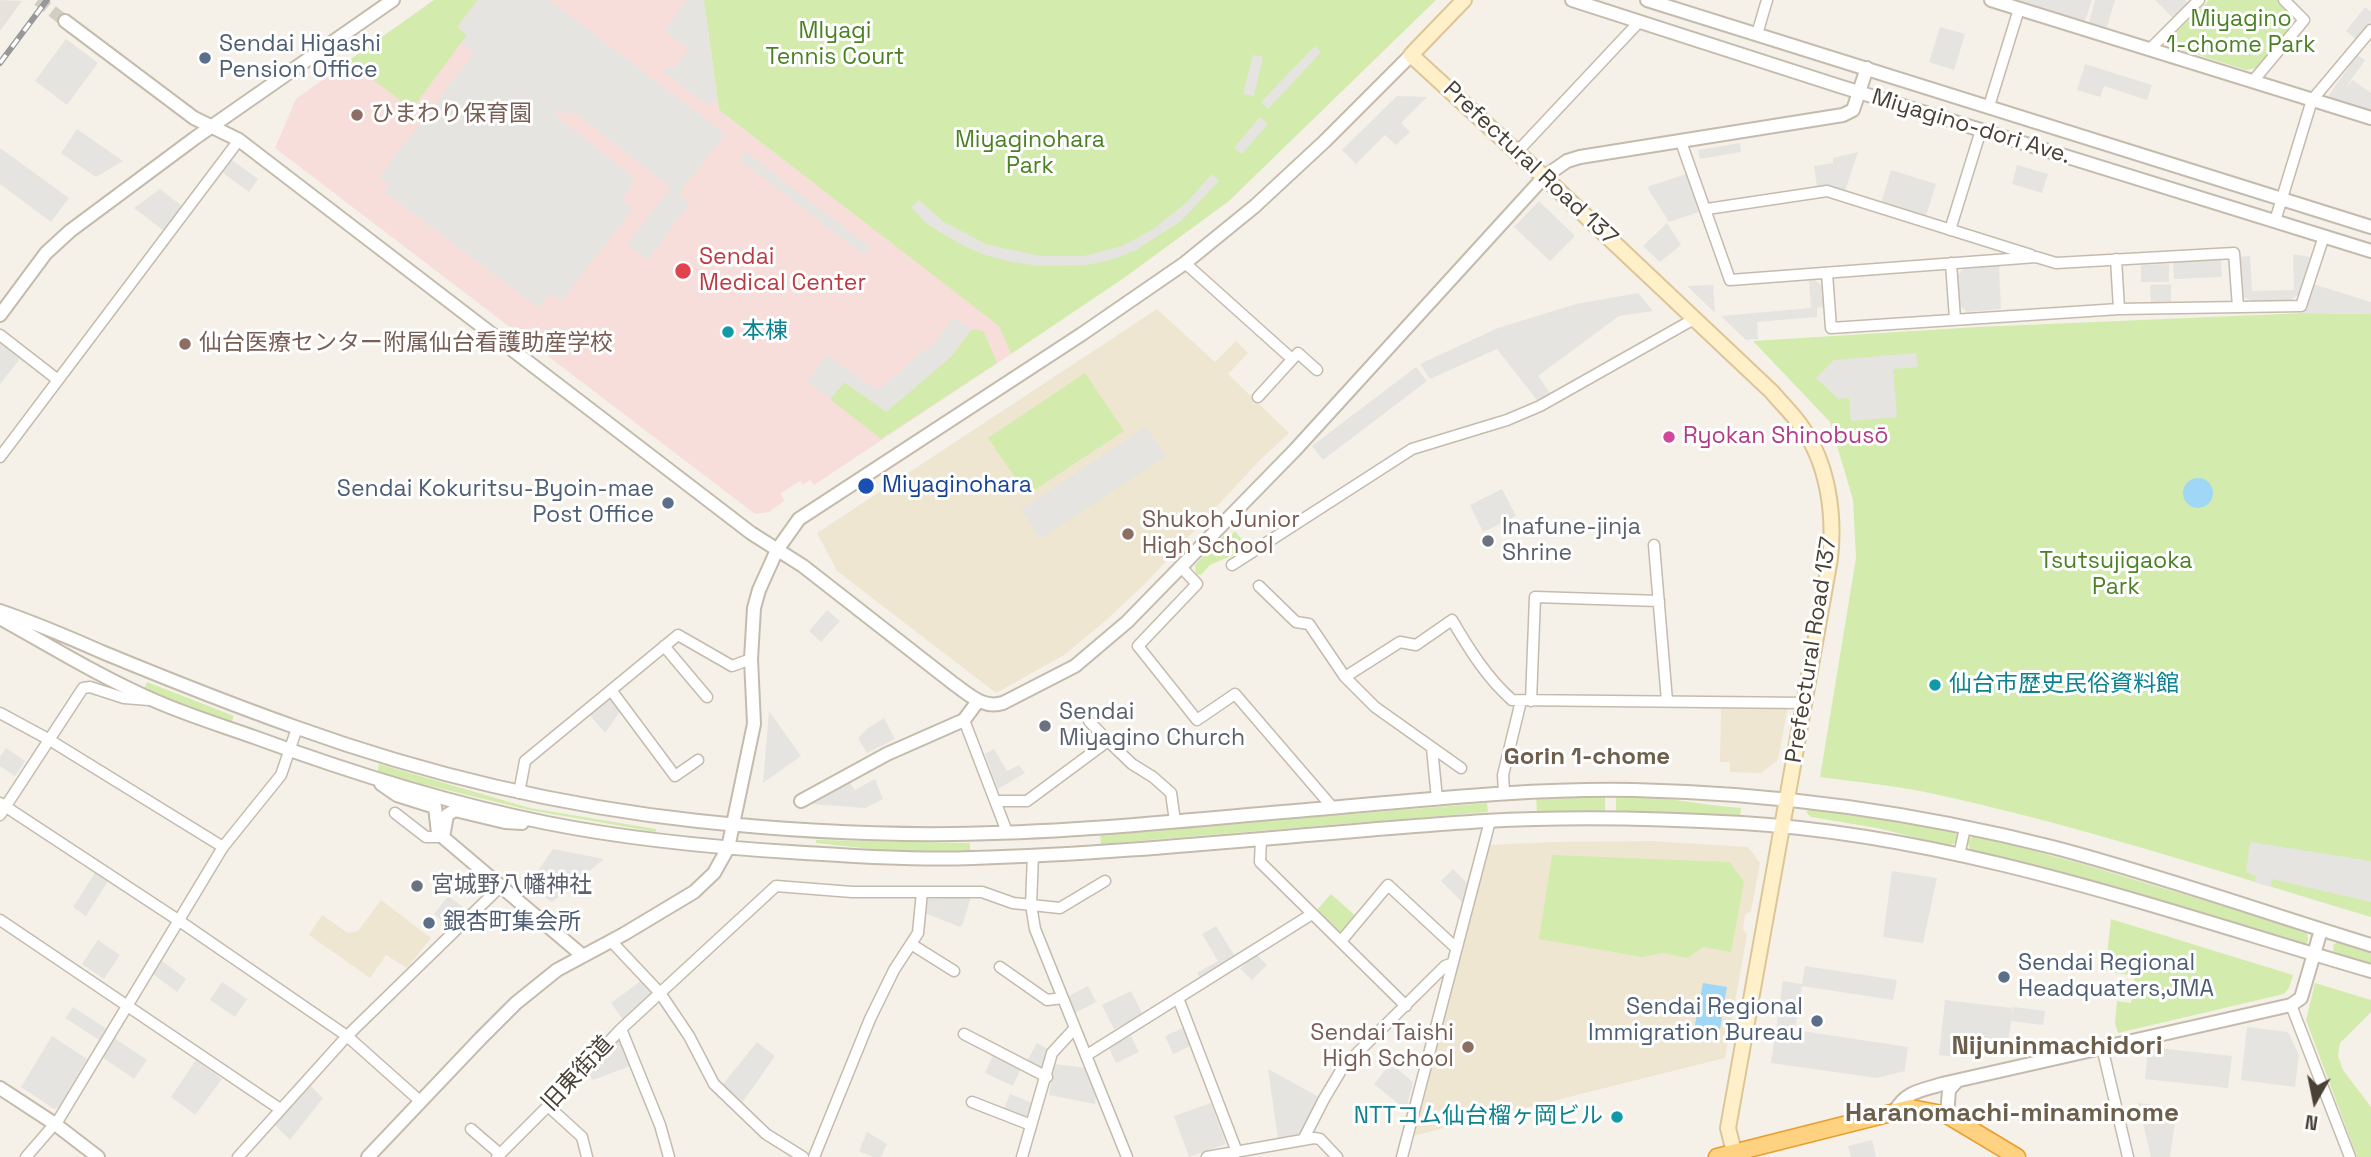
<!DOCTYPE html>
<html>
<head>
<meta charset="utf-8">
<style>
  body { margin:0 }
  #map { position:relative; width:2371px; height:1157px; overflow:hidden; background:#f5f1e8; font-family:"Space Grotesk",sans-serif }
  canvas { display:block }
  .north { position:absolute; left:2280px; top:1066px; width:70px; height:70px; -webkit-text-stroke:5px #fff; paint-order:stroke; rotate:189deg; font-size:19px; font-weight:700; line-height:28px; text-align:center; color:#4a4136 }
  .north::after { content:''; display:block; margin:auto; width:24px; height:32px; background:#4a4136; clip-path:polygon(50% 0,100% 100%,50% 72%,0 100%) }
</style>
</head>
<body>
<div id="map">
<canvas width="2371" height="1157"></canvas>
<div class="north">N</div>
</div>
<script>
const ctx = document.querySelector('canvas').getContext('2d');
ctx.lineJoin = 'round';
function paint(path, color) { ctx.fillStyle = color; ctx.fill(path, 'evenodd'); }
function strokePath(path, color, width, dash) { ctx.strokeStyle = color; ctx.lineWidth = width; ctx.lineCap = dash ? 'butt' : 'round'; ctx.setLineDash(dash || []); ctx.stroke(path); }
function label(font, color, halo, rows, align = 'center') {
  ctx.font = font + ' "Space Grotesk","Noto Sans JP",sans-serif'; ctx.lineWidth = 6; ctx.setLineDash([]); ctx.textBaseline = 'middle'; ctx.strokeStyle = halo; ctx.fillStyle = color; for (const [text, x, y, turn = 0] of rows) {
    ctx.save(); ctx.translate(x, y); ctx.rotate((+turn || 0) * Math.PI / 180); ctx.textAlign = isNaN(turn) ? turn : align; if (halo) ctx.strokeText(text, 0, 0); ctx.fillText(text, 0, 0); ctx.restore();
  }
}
const industrial = new Path2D(`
  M0,0L22,1L0,31Z`);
const education = new Path2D(`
  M1157,309L1215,362L1236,341L1248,353L1228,374L1289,433L1258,462L1146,583L1104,622L1064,655L996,693L837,571L817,533Z
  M1721,706H1788L1778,760L1761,773L1730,772V762H1720Z
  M1650,841L1748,847L1760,863L1751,911L1745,915L1743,929L1747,935L1725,1058L1413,1136L1488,845L1552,842Z
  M381,900L431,938L407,968L386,955L370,978L309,935L322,915L348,933L358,931Z`);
const medical = new Path2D(`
  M434,0H686L706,15L719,110L1000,326L1011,354L814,485L810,480L803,485L800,481L781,493L784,501L769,512L755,514L275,148L296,99Z`);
const green = new Path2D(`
  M434,0H478L457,27L467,35L412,109L348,61Z
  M687,0H1436L1229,201L1124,278L1011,354L999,326L719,110L706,15Z
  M2209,0H2277L2292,15L2293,25L2256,68L2246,70L2173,47L2169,39Z
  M2304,313L2371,314V917C2223,873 2076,824 1925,792C1891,785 1855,782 1820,777L1856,558L1853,500L1830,422L1753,341L1978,327Z
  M978,329L984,332L997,363L881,439L830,399L844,382L886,411L951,357L971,330Z
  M1085,373L1124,431L1027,495L988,438Z
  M1235,531L1249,548L1210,565L1201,575L1196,574L1195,565L1226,533L1230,536Z
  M147,682L234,716L231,724L144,690Z
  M379,764L530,808L656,829V832L529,810L377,773Z
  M1605,795V811L1537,813L1536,797Z
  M1616,795C1658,795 1699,805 1741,808L1740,817L1616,811Z
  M1487,803L1488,812L1101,844L1100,834Z
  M1810,808L1952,831L1957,835L1958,841L1950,846L1877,828L1811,817L1806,812Z
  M1977,836L2079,863L2303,930L2307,932L2308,940L2306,944L2298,945L2074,876L1972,851L1967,843L1969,838Z
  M816,840L970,843V851L899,852L816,843Z
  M1552,855L1730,862L1744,882L1731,952L1703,947L1687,958L1663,953L1642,957L1539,939Z
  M1331,894L1358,918L1341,936L1315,912Z
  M2111,919L2293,975L2289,988L2284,994L2118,1033L2115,1023L2117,1001L2131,1003L2135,976L2105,971Z
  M2339,941L2371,950V966L2334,954L2333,945Z
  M2315,983L2371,1000V1012L2340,1043L2338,1056L2343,1070L2371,1107V1157H2357L2306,1020Z`);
const parking = new Path2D(`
  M478,0H549L725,134L679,194L690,203L647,260L627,245L670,187L571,110L566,115L557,109L554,114L635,179L622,200L633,209L561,301L550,293L539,308L385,192L390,185L379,177L474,53L461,42L467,35L457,27Z
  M686,0H704L717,100L706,104L663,72L668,66L673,70L688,49L664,31Z
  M2019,0H2092L2085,21L2018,2Z
  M2095,0H2115L2107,27L2089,23Z
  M2155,0H2185L2189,4L2174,19Z
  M2365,7L2371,12V23L2357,40L2346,31Z
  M1940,27L1965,34L1954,70L1929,62Z
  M66,39L98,63L67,105L35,81Z
  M1315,46L1321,52L1268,109L1261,102Z
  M1253,55L1263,57L1254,96L1243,94Z
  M2357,55L2365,60L2344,90L2353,80L2371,93V111L2331,98L2329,95Z
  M2085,64L2152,85L2147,100L2104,86L2100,97L2077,90Z
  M1397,96L1427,97L1401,123L1410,132L1396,145L1385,135L1356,164L1342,150Z
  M1260,117L1268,124L1242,154L1234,148Z
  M77,129L123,161L96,177L61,153Z
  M1740,143L1741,152L1700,159L1698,150Z
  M0,148L69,198L51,222L0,184Z
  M746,152L870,247L864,255L739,160Z
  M1858,152L1845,191L1826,186L1817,187L1814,166L1833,163V158Z
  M232,160L258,179L249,192L223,173Z
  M2017,165L2048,174L2042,193L2012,184Z
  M1891,170L1936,184L1926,216L1881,203Z
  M1212,174L1219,181L1181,221L1136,250L1111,260L1086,265L1040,266L1012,262L985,255L964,246L938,231L926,223L911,207L919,200L944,222L988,245L1041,256H1084L1122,246L1152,230L1186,203Z
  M1686,174L1699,212L1669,222L1647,187Z
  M160,189L182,206L164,231L134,208Z
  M1539,201L1575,236L1550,261L1514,227Z
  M1667,223L1681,245L1660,262L1643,246Z
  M2293,254L2310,257L2298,295L2289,301H2253L2243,297L2239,257L2250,256L2252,291L2294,290Z
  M2221,260L2222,277L2174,279L2173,262Z
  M2169,264V282H2141V265Z
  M1999,265L2001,309L1967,312L1960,306L1958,275L1965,267Z
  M1815,280L1822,286L1825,307L1817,308V317L1757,322L1758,339L1746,340L1721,316L1811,308L1809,281Z
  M2171,284V303L2151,305L2150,285Z
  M2313,284L2371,302V314L2304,313Z
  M1713,285L1715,313L1687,286Z
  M1638,293L1653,311L1619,316L1538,376L1553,397L1539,403L1497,349L1430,379L1420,364L1498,328L1576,304Z
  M954,317L971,330L951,357L886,412L845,382L830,399L806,382L827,354L878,391L924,349L927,351Z
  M1,343L20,359L0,384V344Z
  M1916,353L1918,367L1893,369L1897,417L1851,421L1849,398L1838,399L1816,378L1834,360Z
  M1416,367L1427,381L1323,460L1312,446Z
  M1146,427L1166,456L1040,539L1021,509Z
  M1502,489L1516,516L1483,532L1470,505Z
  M827,610L840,621L821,642L809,631Z
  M609,696L621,710L605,733L588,713Z
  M769,711L801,756L763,783Z
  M884,718L895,739L867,753L858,738L867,729Z
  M6,748L25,761L15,776L0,766V757Z
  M994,749L1007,771L1019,765L1025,773L998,789L985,754Z
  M875,779L883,799L865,808L812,804L850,783L855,790Z
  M2250,842L2371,861V902L2272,879L2270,887L2255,882L2256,876L2246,872Z
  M553,849L604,859L552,902L528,885Z
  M1453,869L1470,886L1463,903L1441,881Z
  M1892,871L1937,878L1923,943L1883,937Z
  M95,873L108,881L86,916L73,907Z
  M448,896L466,909L452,928L434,914Z
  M971,897L963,923L960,927L925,913L928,899Z
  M1216,926L1236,958L1201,979L1197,973L1218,961L1202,934Z
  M98,940L120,955L104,979L82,964Z
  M1255,953L1267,965L1252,980L1240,969Z
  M162,961L186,979L177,992L153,974Z
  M1805,966L1897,980L1893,1000L1802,986L1795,1030L1908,1047L1905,1071L1877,1078L1771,1063L1783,981L1802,984Z
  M642,980L653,994L624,1021L611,1003Z
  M222,982L247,999L235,1017L210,1000Z
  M1088,986L1096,1002L1075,1013L1067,997Z
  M1131,991L1143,1015L1114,1029L1102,1005Z
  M1945,1000L2012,1008V1015L2013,1007L2045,1011L2043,1025L2011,1021L2006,1057L1960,1052L1959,1057L1939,1055Z
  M73,1007L107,1029L99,1040L65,1018Z
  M1185,1027L1193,1045L1173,1054L1165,1036Z
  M2247,1027L2288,1032L2299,1055L2295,1087L2241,1080Z
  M52,1036L87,1059L59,1107L54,1109L21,1087Z
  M1131,1036L1139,1052L1116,1063L1108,1046Z
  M114,1038L147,1060L134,1079L102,1057Z
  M620,1038L633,1065L593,1080L589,1074Z
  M757,1042L775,1056L742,1103L723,1084Z
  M1037,1043L1050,1050L1045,1071L1027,1061Z
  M2148,1047L2232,1056L2228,1088L2145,1079Z
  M994,1053L1022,1066L1013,1086L985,1073Z
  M196,1060L222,1079L195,1115L171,1097Z
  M1391,1063L1413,1082L1406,1110L1374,1084Z
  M1054,1064L1088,1068L1099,1095H1096L1095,1104L1049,1095Z
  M1268,1069L1321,1098L1300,1136L1278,1139Z
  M310,1085L323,1098L290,1140L274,1124Z
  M1010,1094L1032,1103L1026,1118L1004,1109Z
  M1211,1103L1226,1144L1189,1157L1174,1116Z
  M2138,1103L2177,1108L2170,1157H2151Z
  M867,1132L887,1144L881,1157H873L859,1151Z
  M1872,1140L1876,1157H1851L1848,1146Z`);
const water = new Path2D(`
  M2183 493a15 15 0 1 1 30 0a15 15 0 1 1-30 0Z
  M1703,983L1727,987L1719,1035L1694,1030Z`);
const tertiaryTunnel = new Path2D(`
  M38,0L65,21`);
const minor = new Path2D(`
  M1757,34L1767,0
  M2150,49L2199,0
  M2253,81L2304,20L2284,0
  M1989,106L2019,9
  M1681,142L1730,280L2036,257L2056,263L2234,253L2238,307
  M1517,152L1639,22
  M1707,209L1827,191L2031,255
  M2275,221L2312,100L2371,30
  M1950,230L1981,130
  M2116,259L2119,309
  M1185,263L1292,359
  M1951,263L1955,319
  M1827,273L1831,328L2119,309L2301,306L2324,236
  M0,335L58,380
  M1258,397L1298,353L1317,370
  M0,457L239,140
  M1654,545L1667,701
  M1232,565L1412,449L1507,420L1540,406L1694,319
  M1181,567L1197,584L1138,646L1197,720L1235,694L1333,808
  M1259,586L1296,622L1309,624L1345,677L1375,707L1461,768
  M664,646L707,697
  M1345,677L1400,642L1416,645L1452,620C1469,649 1487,678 1512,700L1804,703
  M611,690L675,776L698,760
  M1531,701L1535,597L1659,601
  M0,713L48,739L223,847
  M964,720L1007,832
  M1089,721L1108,741
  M1432,748L1437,799
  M1504,792L1503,775L1521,701
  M519,793L525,761L678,635L732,666L751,659
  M996,801H1027L1108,741L1132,764L1153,777L1171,793L1175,821
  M0,803L178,920L347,1036L420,1101
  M395,813L426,837H443
  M0,815L83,688L90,687L124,698L149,700
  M1261,839L1260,862L1406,1006
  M1033,855L1031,905L1035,929L1127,1157
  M1959,855L1965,828
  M0,920L280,1109
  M1342,940L1388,885L1456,948
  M611,941L660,993L689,1036L714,1084L766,1134L803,1157
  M911,944L954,971
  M1000,967L1047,1000L1063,998
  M1178,998L1237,1152
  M2291,1005L2350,1157
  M621,1029L660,1125L669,1157
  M964,1034L1047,1077
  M2102,1047L2128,1157
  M1087,1055L1312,914
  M972,1102L1031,1125
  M548,1106L582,1137L587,1157
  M471,1129L500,1154
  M1303,1140L1324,1099L1343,1067L1445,966L1453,963
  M26,1157L59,1119L223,847L281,775L297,728
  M238,1157L347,1036L500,887
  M497,1157L548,1106L621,1029L776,886L852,892H982L1013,903L1060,908L1105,881
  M814,1157L870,1019L894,970L918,933L922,892
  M1022,1157L1052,1053L1075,1028
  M1207,1157L1314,1138L1320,1139L1337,1157
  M1402,1157L1490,821`);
const tertiary = new Path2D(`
  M1572,0L1839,86L2371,251
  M1647,0L2371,227
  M1991,0L2371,118
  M65,21L194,118L239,140L751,533L803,566L954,684C970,695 983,709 1003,703L1075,666L1127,622L1295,450L1544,177L1567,161L1580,157L1843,115L1853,110L1867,68
  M0,315L46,253L70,231L195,138L393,0
  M0,611C35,623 68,637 102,652C165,678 230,704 295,727C425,774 560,806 698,821C782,830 868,835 953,834C1079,833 1205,818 1330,808C1432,799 1532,788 1634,790C1776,793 1919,813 2056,848C2162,876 2266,913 2371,945
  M0,618C50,646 99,676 151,699C184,714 220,725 254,737C349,772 447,803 547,823C627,839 709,847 790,852C851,856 912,860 973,858C1144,853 1314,832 1485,821C1570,816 1657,818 1742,823C1958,836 2165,911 2371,971
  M381,784L397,795L435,807L438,833L583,956
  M801,801L887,754L964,720L978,701
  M443,837L447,815L455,810L505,822L522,823
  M0,1088L55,1124L98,1157
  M1895,1111C1906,1091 1921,1091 1942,1084L2291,1005L2301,998L2321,930
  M1947,1115L1949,1090L1957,1081
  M368,1157L480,1039L516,1003L557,970L624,934L694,892L714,873L728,848L754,724L751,659L754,608L759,590L777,550L799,519L1082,334L1185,263L1255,206L1325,141L1411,55`);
const secondary = new Path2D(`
  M1464,0L1411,55L1558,190L1772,392C1781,403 1793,414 1801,426C1828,463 1835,514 1830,559L1728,1128L1734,1152`);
const trunk = new Path2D(`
  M1717,1157L1911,1108L1947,1115L2017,1157`);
const rail = new Path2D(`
  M0,63L47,0`);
const markers = [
  [205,58,7,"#5c6f8a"],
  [357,115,7,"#8d6e63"],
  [683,271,9,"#e0444e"],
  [728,332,7,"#0f9aa8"],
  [185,344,7,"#8d6e63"],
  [1669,437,7,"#d1479c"],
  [866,486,9,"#1a4fb4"],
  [668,503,7,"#5c6f8a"],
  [1128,534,7,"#8d6e63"],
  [1488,541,7,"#6b7280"],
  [1935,685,7,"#0f9aa8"],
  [1045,726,7,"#6b7280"],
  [417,886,7,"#6b7280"],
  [429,923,7,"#5c6f8a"],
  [2004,977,7,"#5c6f8a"],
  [1817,1021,7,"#5c6f8a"],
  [1468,1047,7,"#8d6e63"],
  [1617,1117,7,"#0f9aa8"]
];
const parkNames = [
  ["Miyagino",2241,20],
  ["1-chome Park",2241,46],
  ["MIyagi",835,32],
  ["Tennis Court",835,58],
  ["Miyaginohara",1030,141],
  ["Park",1030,167],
  ["Tsutsujigaoka",2116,562],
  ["Park",2116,588]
];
const serviceNames = [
  ["Sendai Higashi",219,45],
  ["Pension Office",219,71],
  ["Sendai Kokuritsu-Byoin-mae",654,490,"right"],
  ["Post Office",654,516,"right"],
  ["銀杏町集会所",443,923],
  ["Sendai Regional",2018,964],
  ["Headquaters,JMA",2018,990],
  ["Sendai Regional",1803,1008,"right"],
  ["Immigration Bureau",1803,1034,"right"]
];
const educationNames = [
  ["ひまわり保育園",371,115],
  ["仙台医療センター附属仙台看護助産学校",199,344],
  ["Shukoh Junior",1142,521],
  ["High School",1142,547],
  ["Sendai Taishi",1454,1034,"right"],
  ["High School",1454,1060,"right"]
];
const streetNames = [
  ["Miyagino-dori Ave.",1971,127,17],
  ["Prefectural Road 137",1530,164,43],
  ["Prefectural Road 137",1812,650,-81],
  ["旧東街道",578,1074,-47]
];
const healthNames = [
  ["Sendai",699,258],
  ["Medical Center",699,284]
];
const cultureNames = [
  ["本棟",742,332],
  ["仙台市歴史民俗資料館",1949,685],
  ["NTTコム仙台榴ヶ岡ビル",1603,1117,"right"]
];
const hotelNames = [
  ["Ryokan Shinobusō",1683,437]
];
const transitNames = [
  ["Miyaginohara",882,486]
];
const worshipNames = [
  ["Inafune-jinja",1502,528],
  ["Shrine",1502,554],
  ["Sendai",1059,713],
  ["Miyagino Church",1059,739],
  ["宮城野八幡神社",431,886]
];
const neighbourhoodNames = [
  ["Gorin 1-chome",1587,757]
];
const quarterNames = [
  ["Nijuninmachidori",2057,1047],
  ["Haranomachi-minaminome",2012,1114]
];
paint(industrial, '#e8e2dd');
paint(education, '#efe6d1');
paint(medical, '#f7dedb');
paint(green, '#d3ecae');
paint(parking, '#e6e4e0');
paint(water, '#a0d7f6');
strokePath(tertiaryTunnel, '#d3cec4', 12, [12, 6]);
strokePath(minor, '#c5bbad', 13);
strokePath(tertiary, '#c5bbad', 16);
strokePath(secondary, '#dcc697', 18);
strokePath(trunk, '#ea9d2e', 19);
strokePath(minor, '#fff', 10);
strokePath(tertiary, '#fff', 12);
strokePath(secondary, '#fff0c9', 14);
strokePath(trunk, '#ffd281', 16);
strokePath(rail, '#989898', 6);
strokePath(rail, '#fff', 3.5, [10]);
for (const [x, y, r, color] of markers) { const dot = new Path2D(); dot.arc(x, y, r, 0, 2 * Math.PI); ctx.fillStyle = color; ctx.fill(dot); strokePath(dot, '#fff', 2.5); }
label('23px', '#4b8124', '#fff', parkNames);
label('23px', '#4e5e75', '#fff', serviceNames, 'left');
label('23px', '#785e54', '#fff', educationNames, 'left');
label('23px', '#4a4136', '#fff', streetNames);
label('23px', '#be3a42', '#fff', healthNames, 'left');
label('23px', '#0d838f', '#fff', cultureNames, 'left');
label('23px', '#b23c85', '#fff', hotelNames, 'left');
label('23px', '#164399', '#fff', transitNames, 'left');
label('23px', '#5b616d', '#fff', worshipNames, 'left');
label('bold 24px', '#6d5f4c', '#fff', neighbourhoodNames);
label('bold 26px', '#6d5f4c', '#fff', quarterNames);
</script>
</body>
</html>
